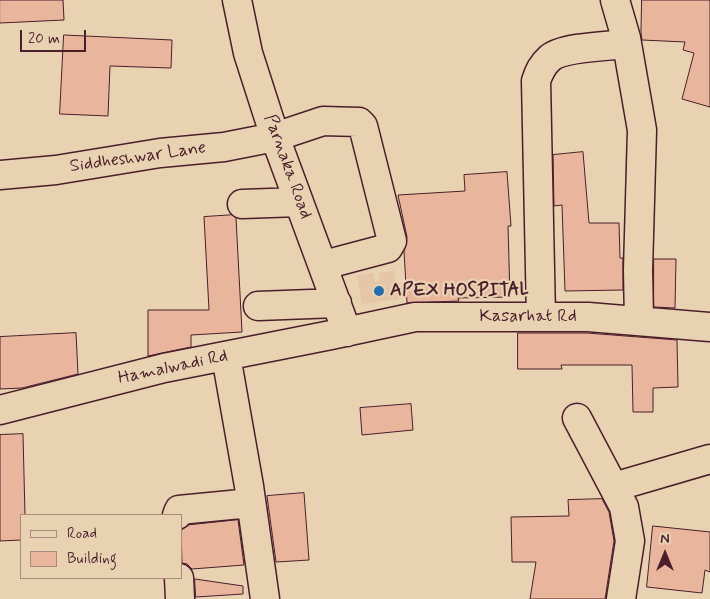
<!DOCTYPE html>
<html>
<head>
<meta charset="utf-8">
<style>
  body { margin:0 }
  #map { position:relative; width:710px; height:599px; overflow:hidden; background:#e9d2b2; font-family:Mynerve,sans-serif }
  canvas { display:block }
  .legend { position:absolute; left:20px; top:514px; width:162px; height:65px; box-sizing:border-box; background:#e9d2b2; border:1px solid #a98a7c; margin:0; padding:6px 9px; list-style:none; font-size:15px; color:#4a1f2b }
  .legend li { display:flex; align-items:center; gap:10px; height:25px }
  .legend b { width:25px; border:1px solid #a98a7c }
  .north { position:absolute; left:640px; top:529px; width:50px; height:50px; -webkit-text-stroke:4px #e9d2b2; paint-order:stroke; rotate:0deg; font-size:14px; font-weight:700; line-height:20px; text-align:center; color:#4a1f2b }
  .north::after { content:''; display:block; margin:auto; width:18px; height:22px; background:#4a1f2b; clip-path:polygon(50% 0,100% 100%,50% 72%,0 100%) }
  .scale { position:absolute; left:20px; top:30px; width:66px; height:22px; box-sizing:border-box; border:2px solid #4a1f2b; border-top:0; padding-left:6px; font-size:15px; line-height:18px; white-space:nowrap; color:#4a1f2b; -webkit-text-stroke:4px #e9d2b2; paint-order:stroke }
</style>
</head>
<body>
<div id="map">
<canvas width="710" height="599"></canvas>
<ul class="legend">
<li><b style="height:6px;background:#e9d2b2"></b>Road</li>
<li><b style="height:14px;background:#e9b59d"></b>Building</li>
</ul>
<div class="north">N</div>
<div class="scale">20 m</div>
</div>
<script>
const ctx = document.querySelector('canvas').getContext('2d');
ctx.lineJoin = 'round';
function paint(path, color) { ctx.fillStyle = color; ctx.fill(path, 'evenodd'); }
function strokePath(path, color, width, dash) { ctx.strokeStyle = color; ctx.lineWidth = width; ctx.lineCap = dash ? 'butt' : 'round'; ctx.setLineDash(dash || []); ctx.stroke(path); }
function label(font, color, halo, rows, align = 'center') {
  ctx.font = font + ' Mynerve,sans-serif'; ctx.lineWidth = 4.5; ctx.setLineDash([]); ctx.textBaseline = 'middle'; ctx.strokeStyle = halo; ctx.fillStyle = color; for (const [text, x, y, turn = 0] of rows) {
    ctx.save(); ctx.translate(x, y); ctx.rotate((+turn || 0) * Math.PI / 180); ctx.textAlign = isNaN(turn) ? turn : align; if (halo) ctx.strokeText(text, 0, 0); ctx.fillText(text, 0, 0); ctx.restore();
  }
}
const built = new Path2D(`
  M394,270L399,299L362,304L357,275L373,273L375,282L380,281L379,273Z`);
const building = new Path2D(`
  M0,0H63L64,20L0,23Z
  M642,0H710V107L682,99L694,53L683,50L685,42L642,40L641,33Z
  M64,35L172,40L171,68L110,66L108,116L60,114Z
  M583,152L589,223H619L620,258H623V290L565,291L562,205L554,206L553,155Z
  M507,172L511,226H508L510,297L458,298L459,301L407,303L404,251L407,237L398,195L465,191L464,175Z
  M232,215L236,218L242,332L191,335V347L148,356V310H209L204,217Z
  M654,259H676L675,308L654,307Z
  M76,333L78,374L22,388L0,389V337Z
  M518,333H587L677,340L678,387L653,388V412H633L632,365H561L562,369H518Z
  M411,404L413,430L362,435L360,408Z
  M23,434L25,515H21V540L0,541V435Z
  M304,493L309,560L276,562L267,496Z
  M602,499L609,512L614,541L605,599H530L536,562H512L511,517L569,516L568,500Z
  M238,520L244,565L192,569L187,564L182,563L181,530L189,525Z
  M653,526L710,532V572L705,570L702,593L647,587Z
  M195,579L243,586V594L196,597Z`);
const minor = new Path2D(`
  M237,0L248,53L275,137L347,332
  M615,0L626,38L642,130L638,270L639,321
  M0,175L56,170L160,153L224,147L275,137L323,121L359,122L363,126L392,241L388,248L324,265
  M242,204L299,202
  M258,306L337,303
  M541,317L536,81C539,72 542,65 550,58C563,47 609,46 627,44
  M226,356L249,486L265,599
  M0,410L164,368L331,335L415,317H588L710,327
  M577,418L624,507L630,541L621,599
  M614,487L710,459
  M177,515L179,510L251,503
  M179,578L180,599`);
const markers = [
  [379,291,6,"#1f6fb2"]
];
const streetNames = [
  ["Siddheshwar Lane",138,158,-8],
  ["Parnaka Road",287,167,70],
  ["Kasarhat Rd",528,317],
  ["Hamalwadi Rd",173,368,-12]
];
const poiNames = [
  ["APEX HOSPITAL",390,291]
];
paint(built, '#e6c6a9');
paint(building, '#e9b59d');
strokePath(building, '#4a1f2b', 1);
strokePath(minor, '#4a1f2b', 31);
strokePath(minor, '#e9d2b2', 28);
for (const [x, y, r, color] of markers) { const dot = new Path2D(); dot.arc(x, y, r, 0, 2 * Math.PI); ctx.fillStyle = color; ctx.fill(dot); strokePath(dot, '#e9d2b2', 2); }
label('18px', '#4a1f2b', '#e9d2b2', streetNames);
label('bold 18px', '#4a1f2b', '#e9d2b2', poiNames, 'left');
</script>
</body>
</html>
